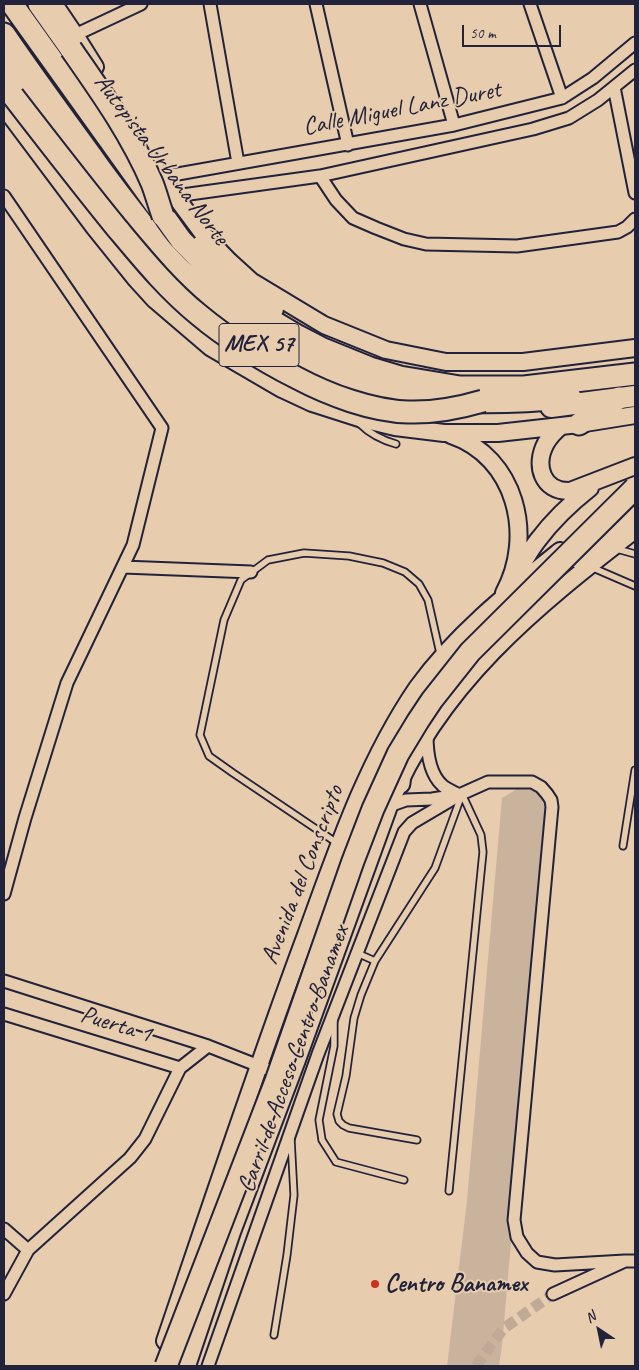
<!DOCTYPE html>
<html>
<head>
<meta charset="utf-8">
<style>
  body { margin:0 }
  #map { position:relative; width:639px; height:1370px; overflow:hidden; background:#e7ccae; font-family:Caveat,sans-serif }
  canvas { display:block }
  .frame { position:absolute; inset:0; border:5px solid #22223b; pointer-events:none }
  .north { position:absolute; left:574px; top:1305px; width:50px; height:50px; -webkit-text-stroke:4px #e7ccae; paint-order:stroke; rotate:326deg; font-size:14px; font-weight:700; line-height:20px; text-align:center; color:#22223b }
  .north::after { content:''; display:block; margin:auto; width:18px; height:22px; background:#22223b; clip-path:polygon(50% 0,100% 100%,50% 72%,0 100%) }
  .scale { position:absolute; left:462px; top:25px; width:99px; height:22px; box-sizing:border-box; border:2px solid #22223b; border-top:0; padding-left:6px; font-size:15px; line-height:18px; white-space:nowrap; color:#22223b; -webkit-text-stroke:4px #e7ccae; paint-order:stroke }
</style>
</head>
<body>
<div id="map">
<canvas width="639" height="1370"></canvas>
<div class="frame"></div>
<div class="north">N</div>
<div class="scale">50 m</div>
</div>
<script>
const ctx = document.querySelector('canvas').getContext('2d');
ctx.lineJoin = 'round';
function paint(path, color) { ctx.fillStyle = color; ctx.fill(path, 'evenodd'); }
function strokePath(path, color, width, dash) { ctx.strokeStyle = color; ctx.lineWidth = width; ctx.lineCap = dash ? 'butt' : 'round'; ctx.setLineDash(dash || []); ctx.stroke(path); }
function label(font, color, halo, rows, align = 'center') {
  ctx.font = font + ' Caveat,sans-serif'; ctx.lineWidth = 4; ctx.setLineDash([]); ctx.textBaseline = 'middle'; ctx.strokeStyle = halo; ctx.fillStyle = color; for (const [text, x, y, turn = 0] of rows) {
    ctx.save(); ctx.translate(x, y); ctx.rotate((+turn || 0) * Math.PI / 180); ctx.textAlign = isNaN(turn) ? turn : align; if (halo) ctx.strokeText(text, 0, 0); ctx.fillText(text, 0, 0); ctx.restore();
  }
}
const green = new Path2D(`
  M517,789L533,790L549,805L502,1346L499,1366H447L467,1201L502,798Z`);
const minorTunnel = new Path2D(`
  M476,1366L503,1329L553,1294`);
const service = new Path2D(`
  M360,424C370,434 382,440 396,444
  M617,549L635,554
  M591,567L635,586
  M337,843L233,773L209,756L200,735L224,620L241,580L268,560L304,553L349,556L383,563L405,572L419,584L428,600L439,649L442,654
  M623,846L635,770
  M357,953L375,961
  M334,1020V1046L319,1120L322,1140L336,1162L404,1180
  M417,1140L349,1128L343,1125L339,1121L337,1114L346,1076L354,1018L361,995L375,961L435,868L462,794L481,835L483,852L449,1191
  M274,1335L287,1255L294,1195L291,1139`);
const minor = new Path2D(`
  M210,4L238,163
  M316,4L348,145
  M420,4L454,125
  M530,4L562,98
  M75,35L141,4
  M614,87L635,193
  M320,176L336,200L353,218L376,228L404,239L426,244L517,246L618,232L627,227L635,219
  M161,177L454,125L562,98L593,78L635,43
  M4,196L162,428L133,545L67,683L25,818L4,894
  M175,196L320,176L533,129L569,118L598,100L635,70
  M123,567L251,572
  M427,735C427,751 429,773 442,785C446,789 454,792 459,795
  M389,806L406,800L432,799L459,795L488,782H532L541,787L547,794L551,800L552,807L514,1220L517,1237L527,1253L537,1262L555,1265L625,1261
  M4,981L208,1046L282,1075
  M4,1014L180,1068L208,1046
  M4,1229L28,1250
  M4,1294L28,1250L130,1158L145,1139L180,1068
  M553,1294L625,1261H635
  M208,1366L318,1054L404,832L412,823L456,797`);
const secondary = new Path2D(`
  M54,4L75,35L95,67
  M4,107L94,227L135,278L155,300L210,347L282,389L312,403L362,419L395,427L444,433H498L579,424L635,415
  M150,159L161,177L204,235L229,261L251,281L324,325L386,350L446,362H523L635,348
  M561,426C555,431 550,436 546,443C534,465 542,492 570,491L635,466
  M451,435C516,457 535,536 504,593
  M517,572C524,562 530,550 538,540C553,520 571,503 590,488
  M165,1341C211,1205 256,1069 306,935C337,850 366,763 417,688C456,634 509,592 560,551
  M187,1366L232,1232L297,1060L389,806C438,685 535,607 635,530`);
const trunk = new Path2D(`
  M4,54L100,191L115,209
  M201,246L253,295L273,309
  M551,407L635,396`);
const motorway = new Path2D(`
  M12,4L181,240L223,283L246,303L269,319L296,335L323,349L370,368L400,377L460,387H524L635,374
  M39,4L71,49
  M4,34C32,75 62,116 92,157C108,180 126,203 144,226C150,235 157,245 164,253C231,325 332,389 431,399C477,404 524,402 570,397
  M4,83L13,96
  M579,424L619,398
  M577,557L635,511
  M399,783L401,762L406,749`);
const motorwayBridge = new Path2D(`
  M71,49C101,92 131,134 152,183C156,193 159,205 163,216
  M13,96C47,140 81,184 116,227C142,258 167,289 199,315C229,340 262,360 297,378C329,395 372,411 408,412C434,413 459,408 483,401
  M166,1366L276,1081L353,861L373,809L398,754L418,721L432,700L470,652L635,488`);
const markers = [
  [375,1284,5,"#c8321e"]
];
const shields = [
  [259,345,80]
];
const shieldNames = [
  ["MEX 57",259,345]
];
const streetNames = [
  ["Calle Miguel Lanz Duret",402,109,-11],
  ["Autopista Urbana Norte",161,160,53],
  ["Avenida del Conscripto",303,875,-69],
  ["Puerta 1",116,1025,17],
  ["Carril de Acceso Centro Banamex",294,1059,-70]
];
const poiNames = [
  ["Centro Banamex",385,1284]
];
paint(green, '#cab39d');
strokePath(minorTunnel, '#c0aa97', 11, [11, 5.5]);
strokePath(service, '#22223b', 9);
strokePath(minor, '#22223b', 15);
strokePath(secondary, '#22223b', 20);
strokePath(trunk, '#22223b', 24);
strokePath(motorway, '#22223b', 25);
strokePath(service, '#e7ccae', 5.5);
strokePath(minor, '#e7ccae', 11);
strokePath(secondary, '#e7ccae', 16);
strokePath(trunk, '#e7ccae', 20);
strokePath(motorway, '#e7ccae', 21);
strokePath(motorwayBridge, '#22223b', 25, []);
strokePath(motorwayBridge, '#e7ccae', 21);
for (const [x, y, r, color] of markers) { const dot = new Path2D(); dot.arc(x, y, r, 0, 2 * Math.PI); ctx.fillStyle = color; ctx.fill(dot); strokePath(dot, '#e7ccae', 2); }
for (const [x, y, w] of shields) { const box = new Path2D(); box.roundRect(x - w / 2, y - 21.5, w, 43, 4); ctx.fillStyle = '#e7ccae'; ctx.fill(box); strokePath(box, '#22223b', 1); }
label('bold 24px', '#22223b', null, shieldNames);
label('25px', '#22223b', '#e7ccae', streetNames);
label('bold 25px', '#22223b', '#e7ccae', poiNames, 'left');
</script>
</body>
</html>
